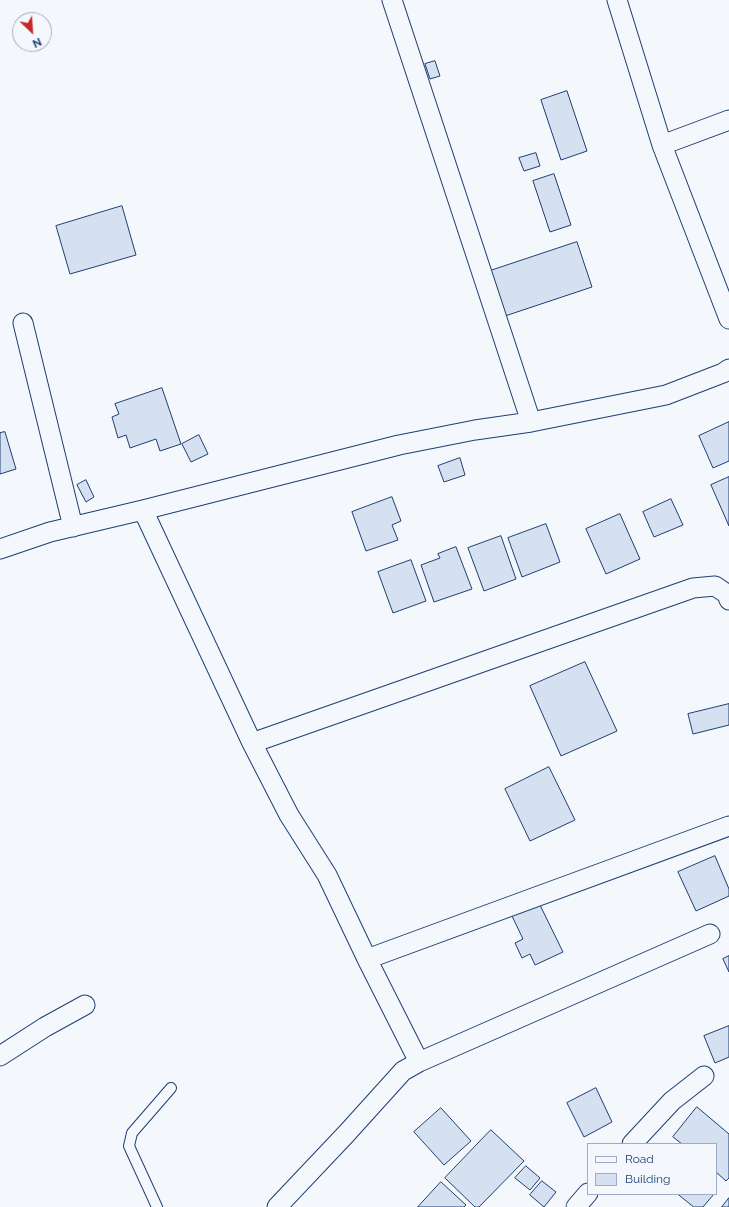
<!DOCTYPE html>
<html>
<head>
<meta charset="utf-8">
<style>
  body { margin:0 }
  #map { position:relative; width:729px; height:1207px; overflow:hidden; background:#f4f7fb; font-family:Raleway,sans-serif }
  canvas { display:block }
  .legend { position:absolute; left:587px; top:1143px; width:130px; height:52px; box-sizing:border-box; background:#f4f7fb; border:1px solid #9eadc5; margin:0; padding:5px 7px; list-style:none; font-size:12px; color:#1d3f73 }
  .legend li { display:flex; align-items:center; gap:8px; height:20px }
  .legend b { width:20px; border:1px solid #9eadc5 }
  .north { position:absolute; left:12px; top:12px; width:40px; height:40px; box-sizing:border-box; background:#f4f7fb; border:1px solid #9eadc5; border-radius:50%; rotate:155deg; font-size:11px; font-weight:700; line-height:16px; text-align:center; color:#1d3f73 }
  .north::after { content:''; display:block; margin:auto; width:14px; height:18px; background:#c62828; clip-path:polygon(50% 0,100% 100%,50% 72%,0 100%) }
</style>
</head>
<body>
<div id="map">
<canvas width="729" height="1207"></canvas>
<ul class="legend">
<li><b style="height:5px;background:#f4f7fb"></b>Road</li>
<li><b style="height:11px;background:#d5e0f0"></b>Building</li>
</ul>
<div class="north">N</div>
</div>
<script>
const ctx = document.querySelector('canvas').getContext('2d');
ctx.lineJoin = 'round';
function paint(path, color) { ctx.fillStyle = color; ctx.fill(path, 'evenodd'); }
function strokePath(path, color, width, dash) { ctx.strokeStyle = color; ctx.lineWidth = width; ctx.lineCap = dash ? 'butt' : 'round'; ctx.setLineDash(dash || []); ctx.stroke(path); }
const building = new Path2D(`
  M435,61L440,76L430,79L425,64Z
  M567,91L587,151L561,160L541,100Z
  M536,153L540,166L524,171L519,158Z
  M554,174L571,225L550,232L533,181Z
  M122,206L136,255L70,274L56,226Z
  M577,242L592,287L505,316L490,271Z
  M162,388L181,444L160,451L156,439L130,448L126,435L118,438L112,417L119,414L115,404Z
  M729,422V461L713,468L699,436Z
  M5,432L16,469L0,474V433Z
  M199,435L208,454L191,462L182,444Z
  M460,458L465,475L444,482L438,466Z
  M729,477V526L711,485Z
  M86,480L94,497L86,502L77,485Z
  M392,497L401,521L392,525L398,540L366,551L352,512Z
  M671,499L683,525L654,537L643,512Z
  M620,514L640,559L606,574L586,529Z
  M546,524L560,562L522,577L508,538Z
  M501,536L516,579L484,591L468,548Z
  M456,547L472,589L434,602L421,565L440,558L438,554Z
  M411,560L426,601L393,613L378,572Z
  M585,662L617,731L561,756L530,686Z
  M729,704V725L693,734L688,714Z
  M549,767L575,820L530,841L505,789Z
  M715,856L729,889V896L696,911L678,872Z
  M539,903L563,952L535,965L530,954L522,958L515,943L523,939L512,916Z
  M729,956V972L723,959Z
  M729,1026V1057L715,1063L704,1036Z
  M596,1088L612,1122L584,1137L567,1103Z
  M697,1107L729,1134V1178L726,1181L716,1172V1144H682L673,1137Z
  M441,1108L471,1141L444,1165L414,1132Z
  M491,1130L524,1161L479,1207H475L445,1178Z
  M526,1166L540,1178L530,1190L515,1178Z
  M542,1181L556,1192L544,1207L530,1195Z
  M441,1182L466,1205L464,1207H418Z
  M678,1194H714L703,1207H694Z
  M729,1198V1207H722Z`);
const service = new Path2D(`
  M157,1207L129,1146L132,1133L171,1088`);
const minor = new Path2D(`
  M392,0L531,422
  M617,0L662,145L729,319
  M662,145L729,120
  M23,323L73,527
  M143,510L252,743L289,815L327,875L367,959L419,1062
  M0,549L50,532L143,510L399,445L475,430L531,422L666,395L723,373L729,369
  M252,743L693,588L715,586L727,594L729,600
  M367,959L729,826
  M0,1056L45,1027L85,1005
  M632,1144L672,1101L704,1076
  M277,1207L347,1133L403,1071L419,1062L710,934
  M576,1207L588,1193`);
paint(building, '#d5e0f0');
strokePath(building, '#1d3f73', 1);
strokePath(service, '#1d3f73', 12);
strokePath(minor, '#1d3f73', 21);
strokePath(service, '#f4f7fb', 10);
strokePath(minor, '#f4f7fb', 19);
</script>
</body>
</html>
